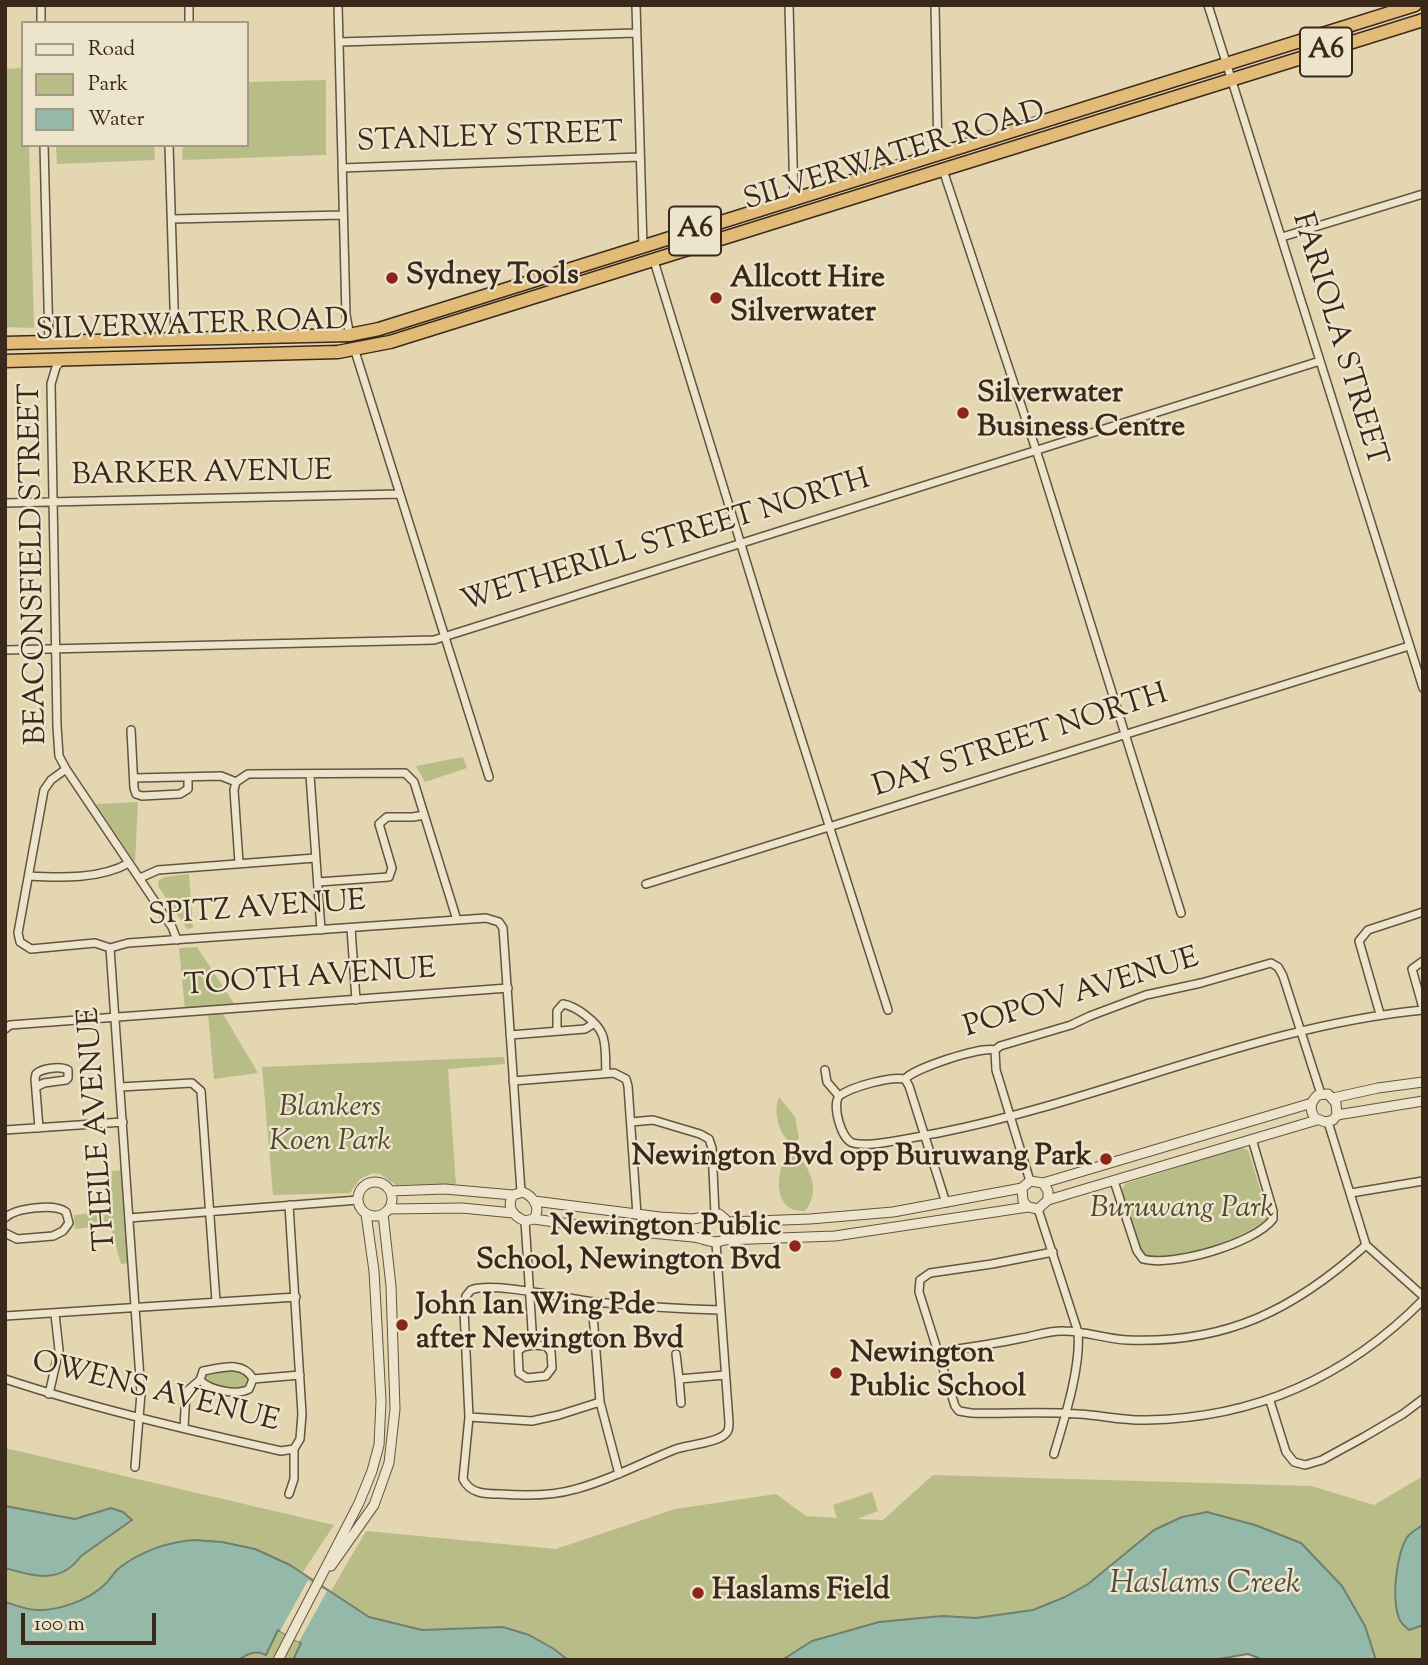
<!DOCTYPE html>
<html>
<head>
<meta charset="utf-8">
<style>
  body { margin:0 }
  #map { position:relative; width:1428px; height:1665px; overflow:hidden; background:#e3d6b0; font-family:"Sorts Mill Goudy",serif }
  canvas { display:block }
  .frame { position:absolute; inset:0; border:7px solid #3a281a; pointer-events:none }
  .legend { position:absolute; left:21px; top:21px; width:228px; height:126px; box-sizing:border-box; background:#ede4cc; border:2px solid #a59985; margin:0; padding:9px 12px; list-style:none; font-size:21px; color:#3a281a }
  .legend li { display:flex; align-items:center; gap:14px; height:35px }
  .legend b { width:35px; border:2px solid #a59985 }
  .scale { position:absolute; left:21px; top:1613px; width:135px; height:32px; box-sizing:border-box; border:4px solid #3a281a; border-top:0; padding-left:9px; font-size:21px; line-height:24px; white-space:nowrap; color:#3a281a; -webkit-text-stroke:5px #ede4cc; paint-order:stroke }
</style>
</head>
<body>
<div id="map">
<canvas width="1428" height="1665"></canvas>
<div class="frame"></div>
<ul class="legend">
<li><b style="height:9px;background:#ede4cc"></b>Road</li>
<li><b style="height:19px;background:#b8bd88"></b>Park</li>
<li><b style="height:19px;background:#95b9a9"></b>Water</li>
</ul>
<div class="scale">100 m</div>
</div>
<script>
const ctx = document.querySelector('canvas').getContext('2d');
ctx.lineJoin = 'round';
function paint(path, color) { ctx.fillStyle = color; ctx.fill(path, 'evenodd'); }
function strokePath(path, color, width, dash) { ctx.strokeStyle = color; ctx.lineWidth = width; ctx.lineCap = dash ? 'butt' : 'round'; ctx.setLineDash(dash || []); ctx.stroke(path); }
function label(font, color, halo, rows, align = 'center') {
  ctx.font = font + ' "Sorts Mill Goudy",serif'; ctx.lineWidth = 5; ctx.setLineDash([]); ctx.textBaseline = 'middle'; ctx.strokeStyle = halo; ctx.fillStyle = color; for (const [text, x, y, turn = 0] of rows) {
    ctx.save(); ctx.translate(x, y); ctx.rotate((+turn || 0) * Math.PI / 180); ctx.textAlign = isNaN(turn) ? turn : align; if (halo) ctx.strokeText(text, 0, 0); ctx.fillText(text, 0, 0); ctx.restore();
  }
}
const green = new Path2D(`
  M23,68V145H29L34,328L5,327V69Z
  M326,80V155L182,160L183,145H247V82Z
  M56,145H154L155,160L57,164Z
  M463,757L467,768L425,782L416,766Z
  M138,802L135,862L96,804Z
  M189,874L193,928L187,929L158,886L159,880L165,877Z
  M197,947L235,1005L185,1010L179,948Z
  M222,1012L258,1073L214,1079L208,1014Z
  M504,1057L505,1064L448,1069L456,1184L396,1185L380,1174L373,1173L360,1179L350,1193L273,1195L262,1067Z
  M779,1097L795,1117L799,1138L793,1145C778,1134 773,1113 779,1097Z
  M1241,1147L1248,1150L1269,1218C1233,1242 1186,1262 1142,1255L1121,1191L1125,1184Z
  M795,1152C811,1169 821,1191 805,1211C773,1213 775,1174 787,1154Z
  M122,1170L129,1263L121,1264L110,1225L75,1229L74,1215L109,1211L112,1171Z
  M241,1370L250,1375V1384L241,1390L206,1382L204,1379L207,1372Z
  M5,1448L334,1525L303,1572C255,1546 195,1526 144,1554C135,1558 124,1564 117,1571C108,1580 100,1591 89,1597C76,1604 51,1611 37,1610C27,1610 15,1605 5,1602Z
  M933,1475L1311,1486L1374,1505L1423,1476V1660H1376L1365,1626L1342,1586L1301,1543L1255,1525L1207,1512L1065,1597L1033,1610L976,1618L942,1616L881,1622L807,1644L782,1660H568L554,1649L422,1630L369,1617L331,1591L366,1531L556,1549L675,1509L776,1494L806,1516L837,1518L833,1505L872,1492L878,1511L857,1519L883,1520Z
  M278,1630L301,1643L293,1660H239L247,1653L261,1652Z`);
const water = new Path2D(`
  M5,1506L75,1519L111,1508L123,1512L132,1520L81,1556C60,1585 34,1576 5,1568Z
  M1207,1512L1255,1525L1301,1543L1342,1586L1365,1626L1376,1660H1264L1248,1654L1213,1660H782L812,1641L879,1622L942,1616L976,1618L1033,1610L1065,1597L1088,1584L1154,1530L1182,1517Z
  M1423,1525V1625L1409,1630C1406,1627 1403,1625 1401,1622C1390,1606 1396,1549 1409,1535C1413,1531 1419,1528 1423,1525Z
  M194,1540L222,1542L255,1549L290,1565L369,1617L422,1630L503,1627L529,1635L554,1649L568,1660H293L301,1643L278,1630L266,1655C256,1650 248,1653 239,1660H5V1602C15,1605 27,1610 37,1610C58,1611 88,1600 103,1586C109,1581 113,1574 118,1569C139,1552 167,1542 194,1540Z`);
const pier = new Path2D(`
  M308,1580L327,1591L299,1642L280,1631Z`);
const minor = new Path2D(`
  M41,5V23
  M189,5V23
  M338,5L346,315L350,337
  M636,5L643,247
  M789,5L794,200
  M935,5L938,155
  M1208,5L1423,688
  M339,42L636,33
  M44,145L49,342
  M169,145L175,338
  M342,168L640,157
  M943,170L1039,459L1181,913
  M172,219L343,215
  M1282,237L1423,194
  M654,261L781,675L888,1010
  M354,348L489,777
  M63,359L56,367L51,384L57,726L59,756L66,769L172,927L177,940
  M5,503L400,494
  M5,650L434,640L1320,361
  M131,730L134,788L136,794L142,796L180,794L188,789V777
  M66,769L51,780L44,790L18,933L20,942L31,949L95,943L110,948L128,943L486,918L499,922L503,928L521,1192
  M310,775L321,930
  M134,778L221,776L236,782L248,774L405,773L414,782L457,920
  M236,782L234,790L239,863
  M29,876C61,878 101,879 129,863
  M140,878L158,870L315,858
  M318,882L389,877L392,868L379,824L387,817H413L424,815
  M646,884L1409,646
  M351,928L356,1000
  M110,948L141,1393L135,1467
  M1423,961L1412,969L1423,1008
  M1380,1014L1359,941L1368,930L1423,912
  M5,1029L10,1025L508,988
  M557,1030V1011L563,1004C576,1006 597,1022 602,1034C607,1045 605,1061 606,1073
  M510,1035L585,1029L593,1024
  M995,1050L996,1070L1030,1181
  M825,1070L827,1082L839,1096
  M905,1079C915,1068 981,1046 995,1050L1000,1046L1071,1025L1090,1016L1146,995L1201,983L1271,963L1278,967L1283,976L1321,1094
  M513,1081L614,1073L626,1079L628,1086L637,1215
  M36,1087L44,1083L66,1080L68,1078V1070C60,1066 42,1068 36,1074L35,1079L39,1128
  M120,1087L192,1083L201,1091L216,1301
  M839,1096C832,1106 841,1139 853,1143C870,1148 919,1136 938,1133C1102,1101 1256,1026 1423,1010
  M839,1096C851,1087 890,1076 905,1079L909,1086L946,1203
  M631,1122L653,1120L700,1134L709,1139L712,1148L715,1214
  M1328,1122L1366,1245L1423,1296
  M5,1130L123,1122
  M1114,1181L1137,1251L1143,1259C1172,1267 1254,1244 1273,1219V1211L1252,1139
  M1351,1193L1423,1181
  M1038,1209L1078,1332C1081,1368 1064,1420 1054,1454
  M5,1218C15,1208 55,1203 66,1212L69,1223L63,1231L53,1236L17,1239L5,1233
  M129,1218L358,1200
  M525,1221L533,1345
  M716,1243L729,1422C729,1428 729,1432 723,1436C711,1444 691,1444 676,1449C643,1462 611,1480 576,1489C552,1496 525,1496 500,1494C486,1494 470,1494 463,1479L469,1417L464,1310L466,1296L471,1290C492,1281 568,1299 595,1302C636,1306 678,1309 720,1310
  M1053,1252L992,1264L930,1273L920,1280L919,1292L955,1406L959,1411L971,1413C1006,1414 1042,1411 1078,1414C1101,1415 1123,1421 1147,1420C1255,1418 1347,1377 1423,1300
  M592,1302L600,1402L619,1474
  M5,1316L296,1297
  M533,1345L546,1346L551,1352L552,1368L546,1376L527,1378L519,1373L518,1351L523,1347Z
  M938,1352C966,1348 994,1344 1022,1338C1035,1336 1050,1330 1064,1331C1085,1331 1105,1339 1127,1340C1226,1344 1294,1310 1366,1245
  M676,1354L679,1379L725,1375
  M5,1379C96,1409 188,1430 281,1451L294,1449
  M253,1379L300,1375
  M679,1379L681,1403
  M200,1380C209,1390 237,1396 249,1389L253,1379
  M49,1394L59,1350L55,1314
  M1270,1401L1286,1452L1294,1462L1305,1465L1322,1460L1364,1437L1403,1414L1423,1399
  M469,1417L532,1421L559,1415L600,1402
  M184,1428L186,1392L200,1380L203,1371C221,1368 243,1360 253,1379
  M289,1494L294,1479V1449L300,1439L302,1414L289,1205`);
const tertiary = new Path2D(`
  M1333,1098L1378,1088L1423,1082
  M1337,1115L1336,1103L1328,1094L1318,1095C1310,1102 1309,1110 1315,1118L1325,1122L1333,1120L1337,1115L1423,1101
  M358 1199a17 17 0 1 1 34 0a17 17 0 1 1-34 0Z
  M1043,1183L1312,1103
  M390,1191L445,1189L513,1195L523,1192C534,1197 541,1208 534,1219
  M513,1195C506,1207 513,1216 525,1221L534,1219C587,1227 639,1232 693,1237C704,1238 713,1245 724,1240L835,1236L1028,1207L1038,1209L1048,1200V1191L1043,1183L1030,1181L1022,1188L1023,1201L1028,1207
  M1048,1200L1317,1120
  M534,1201L660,1217L693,1219L719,1214L725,1219L728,1227L724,1240
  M389,1209L462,1208L513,1213
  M727,1222L810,1219L893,1212L1022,1188
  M331,1566L374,1505L389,1463L395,1409L391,1286L383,1214
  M278,1660L359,1503L372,1471L379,1445L381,1401L376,1307L374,1271L366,1214`);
const trunk = new Path2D(`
  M5,343L349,335L379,329L1415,5
  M5,361L338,352L390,342L1423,20`);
const markers = [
  [392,278,7,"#8f2418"],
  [716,298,7,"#8f2418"],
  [963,413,7,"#8f2418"],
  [1106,1159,7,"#8f2418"],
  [795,1246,7,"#8f2418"],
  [402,1325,7,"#8f2418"],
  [836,1373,7,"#8f2418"],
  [698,1593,7,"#8f2418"]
];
const shields = [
  [1326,52,52],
  [695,231,52]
];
const shieldNames = [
  ["A6",1326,52],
  ["A6",695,231]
];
const streetNames = [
  ["STANLEY STREET",490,140,-2],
  ["SILVERWATER ROAD",895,158,-17],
  ["SILVERWATER ROAD",192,328,-2],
  ["FARIOLA STREET",1337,340,73],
  ["BARKER AVENUE",202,476,-1],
  ["WETHERILL STREET NORTH",666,543,-17],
  ["BEACONSFIELD STREET",36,564,-91],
  ["DAY STREET NORTH",1021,743,-18],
  ["SPITZ AVENUE",257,911,-4],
  ["TOOTH AVENUE",310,980,-4],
  ["POPOV AVENUE",1082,995,-17],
  ["THEILE AVENUE",100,1129,-94],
  ["OWENS AVENUE",155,1394,14]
];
const poiNames = [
  ["Sydney Tools",406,278],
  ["Allcott Hire",730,281],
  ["Silverwater",730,315],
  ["Silverwater",977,396],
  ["Business Centre",977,430],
  ["Newington Bvd opp Buruwang Park",1092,1159,"right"],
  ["Newington Public",781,1229,"right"],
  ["School, Newington Bvd",781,1263,"right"],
  ["John Ian Wing Pde",416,1308],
  ["after Newington Bvd",416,1342],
  ["Newington",850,1356],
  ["Public School",850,1390],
  ["Haslams Field",712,1593]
];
const parkNames = [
  ["Blankers",330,1110],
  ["Koen Park",330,1144],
  ["Buruwang Park",1182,1211]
];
const waterNames = [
  ["Haslams Creek",1205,1587]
];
paint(green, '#b8bd88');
paint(water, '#95b9a9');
strokePath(water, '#717f70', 2);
paint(pier, '#e3d6b0');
strokePath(minor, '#645440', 10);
strokePath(tertiary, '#645440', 11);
strokePath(trunk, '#3a281a', 15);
strokePath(minor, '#ede4cc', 7);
strokePath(tertiary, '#ede4cc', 9);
strokePath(trunk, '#e2bb78', 12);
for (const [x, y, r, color] of markers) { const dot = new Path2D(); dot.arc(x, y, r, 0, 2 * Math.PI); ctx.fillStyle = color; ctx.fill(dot); strokePath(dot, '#ede4cc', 2.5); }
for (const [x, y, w] of shields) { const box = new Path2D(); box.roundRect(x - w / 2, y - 24.5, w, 49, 5); ctx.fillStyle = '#ede4cc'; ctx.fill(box); strokePath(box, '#3a281a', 2); }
label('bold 28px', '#3a281a', null, shieldNames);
label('30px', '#3a281a', '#ede4cc', streetNames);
label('bold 30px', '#3a281a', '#ede4cc', poiNames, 'left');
label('italic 30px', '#534630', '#ede4cc', parkNames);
label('italic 32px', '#514c3e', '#ede4cc', waterNames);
</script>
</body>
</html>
